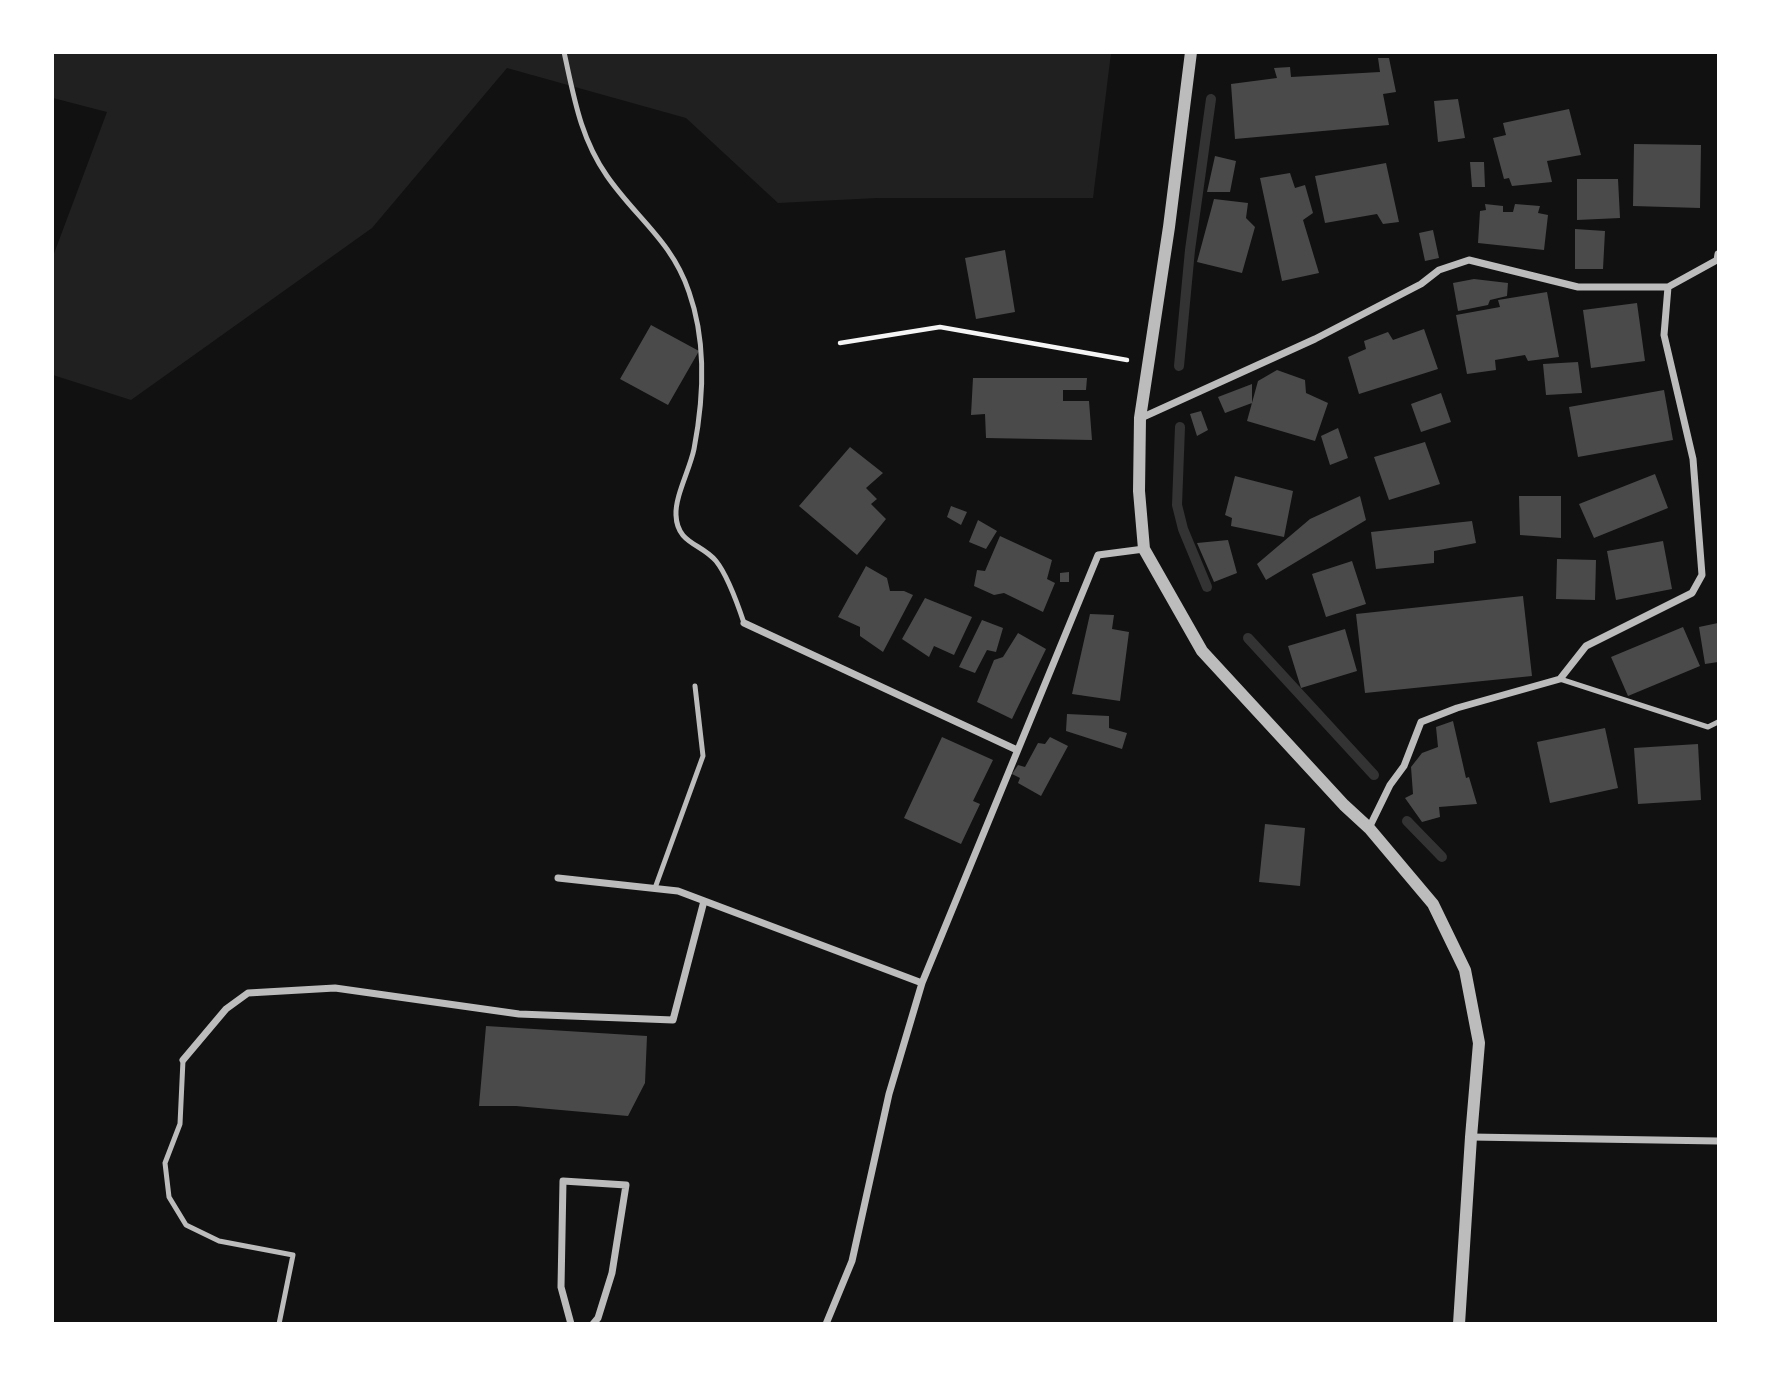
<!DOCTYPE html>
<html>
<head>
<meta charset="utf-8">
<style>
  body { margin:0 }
  #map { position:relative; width:1771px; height:1376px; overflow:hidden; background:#111; font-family:Signika,sans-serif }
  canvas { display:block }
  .frame { position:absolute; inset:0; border:54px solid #fff; pointer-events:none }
</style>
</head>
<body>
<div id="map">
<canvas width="1771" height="1376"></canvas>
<div class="frame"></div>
</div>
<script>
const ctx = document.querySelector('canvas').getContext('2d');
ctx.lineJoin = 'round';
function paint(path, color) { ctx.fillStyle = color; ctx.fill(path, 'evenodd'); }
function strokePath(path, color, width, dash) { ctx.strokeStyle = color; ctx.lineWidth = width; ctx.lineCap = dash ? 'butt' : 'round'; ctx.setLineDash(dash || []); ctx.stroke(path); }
const green = new Path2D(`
  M53,53H1111L1093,198H877L778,203L686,118L507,68L372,228L131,400L53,375L52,259L107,112L53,98Z`);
const stream = new Path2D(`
  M1179,366L1190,250L1211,99
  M1180,427L1177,505L1183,529L1207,587
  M1248,638L1374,775
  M1407,821L1442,857`);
const building = new Path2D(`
  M1378,58H1389L1396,92L1383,94L1389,125L1235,139L1231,84L1277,78L1274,68L1290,67L1291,77L1380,72Z
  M1458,99L1465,138L1438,142L1434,101Z
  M1569,109L1581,155L1547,161L1552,182L1512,186L1509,178L1504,179L1493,138L1506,135L1503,123Z
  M1634,144L1701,145L1700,208L1633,206Z
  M1215,156L1236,161L1230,192H1207Z
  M1470,162H1484L1485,187H1472Z
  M1386,163L1399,222L1383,224L1377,214L1325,223L1315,176Z
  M1290,173L1295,188L1305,185L1313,213L1303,220L1319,273L1282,281L1260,178Z
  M1577,179H1618L1620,218L1577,220Z
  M1214,199L1248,203L1246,218L1255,227L1242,273L1197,262Z
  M1485,204L1503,206V212H1513L1515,204L1540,206L1538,213L1548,215L1544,250L1478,243L1480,211L1486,210Z
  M1575,229L1605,231L1603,269H1575Z
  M1433,230L1439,258L1425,261L1419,233Z
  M1005,250L1015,312L976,319L965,258Z
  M1474,279L1508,283L1507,296L1490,300L1488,305L1458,311L1453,283Z
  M1547,292L1559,357L1528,361L1525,355L1495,360L1496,370L1467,374L1456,315L1500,307L1498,300Z
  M1637,303L1645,361L1591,368L1583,310Z
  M651,325L699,351L668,405L620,379Z
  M1424,329L1438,369L1359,394L1348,357L1366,349L1364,341L1388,332L1393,340Z
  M1578,362L1582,393L1546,395L1543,364Z
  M1277,370L1305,380L1306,393L1328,403L1315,441L1247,421L1258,381Z
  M973,378H1087L1086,390H1063V401H1089L1092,440L986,438L985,414L971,415Z
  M1252,384V403L1225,413L1218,397Z
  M1664,390L1673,440L1578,457L1569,407Z
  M1441,393L1451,422L1421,432L1411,404Z
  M1201,411L1208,430L1197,436L1190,414Z
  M1338,428L1348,458L1330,465L1321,436Z
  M1425,442L1440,484L1389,500L1374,457Z
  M850,447L883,473L866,488L877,499L871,504L886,519L857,555L799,506Z
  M1655,474L1668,508L1594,538L1579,504Z
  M1235,476L1293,491L1284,537L1231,526L1232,518L1225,515Z
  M1360,496L1366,520L1266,580L1257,564L1310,519Z
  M1519,496H1561V538L1520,535Z
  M951,506L967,512L961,525L947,517Z
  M978,520L997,531L986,549L969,542Z
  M1472,521L1476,543L1434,551V563L1376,569L1371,532Z
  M1000,536L1052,560L1047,579L1055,583L1043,612L1004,593L994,595L974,586L977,570L985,571Z
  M1228,540L1237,573L1214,582L1197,543Z
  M1663,541L1672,589L1616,600L1607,551Z
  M1557,559L1596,560L1595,600L1556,599Z
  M1352,561L1366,604L1326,617L1312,574Z
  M866,566L887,578L890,591H904L913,595L883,652L860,636V627L838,617Z
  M1069,572V582H1060V573Z
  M1523,596L1532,676L1365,693L1356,614Z
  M925,598L972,617L954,655L934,646L929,657L902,639Z
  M1090,614L1114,615L1112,629L1129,632L1120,701L1072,694Z
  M982,620L1003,628L996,652L987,650L975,673L959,667Z
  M1718,623V662L1705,664L1699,627Z
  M1683,627L1700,666L1628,696L1611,657Z
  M1345,629L1357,671L1301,688L1288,646Z
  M1018,633L1046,649L1012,719L977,702L994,660L1003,657Z
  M1067,714L1109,716V728L1127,733L1122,749L1066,731Z
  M1453,721L1466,778L1469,777L1477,804L1439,807L1440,817L1422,822L1405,798L1413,794L1411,767L1422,753L1438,747L1436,727Z
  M1605,728L1618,788L1550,803L1537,742Z
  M942,737L993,760L973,801L980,804L961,844L904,818Z
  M1050,737L1068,746L1041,796L1018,783L1020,778L1012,774L1018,765L1025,767L1038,743L1045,744Z
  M1698,744L1701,800L1638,804L1634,748Z
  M1265,824L1305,828L1300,886L1259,882Z
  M486,1026L647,1036L645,1083L628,1116L516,1106H479Z`);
const path = new Path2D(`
  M840,343L940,327L1127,360`);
const service = new Path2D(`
  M564,52C574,97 580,137 607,176C636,218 672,241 689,292C707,343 704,397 694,449C690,469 675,496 676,515C677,544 701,543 716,561C728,576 738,605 744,623
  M1560,679L1708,727L1718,722
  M655,888L703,756L695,686
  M183,1060L180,1124L165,1163L169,1197L186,1225L219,1241L293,1255L279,1324`);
const minor = new Path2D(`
  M1141,418L1315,339L1421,284L1439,270L1469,260L1578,287H1668L1717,260L1718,254
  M744,623L1017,750
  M1369,828L1390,785L1404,766L1421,722L1457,708L1560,679L1586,646L1692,593L1702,575L1693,459L1664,335L1668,287
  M558,878L678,891L922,983
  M183,1060L226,1009L248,993L335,988L519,1014L673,1020L704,901
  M1471,1137L1718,1141
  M571,1324L561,1287L563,1181L626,1185L612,1273L598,1318L593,1324
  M826,1324L852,1261L889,1094L922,983L1098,555L1144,549`);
const tertiary = new Path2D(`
  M1191,52L1169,227L1140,418L1139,491L1144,549L1202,651L1344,805L1369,828L1433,904L1465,970L1479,1043L1471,1137L1459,1324`);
paint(green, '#202020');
strokePath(stream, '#333', 10);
paint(building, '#4a4a4a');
strokePath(path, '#f5f5f5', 4.5);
strokePath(service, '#bcbcbc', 5);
strokePath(minor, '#bcbcbc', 7);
strokePath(tertiary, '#bcbcbc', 12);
</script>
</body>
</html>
